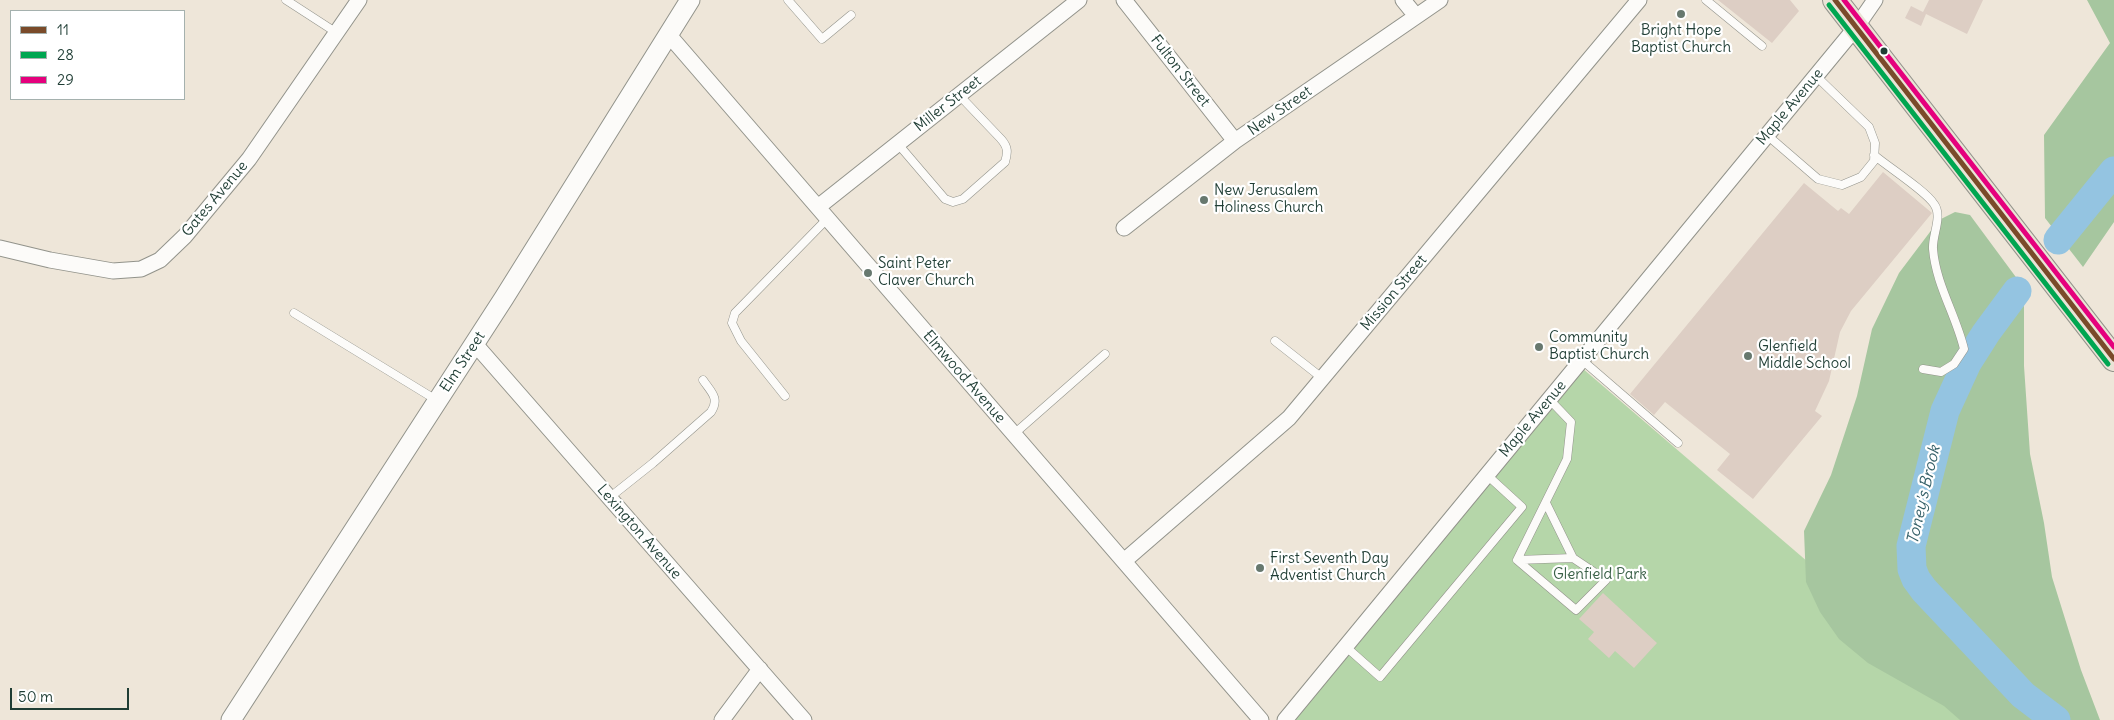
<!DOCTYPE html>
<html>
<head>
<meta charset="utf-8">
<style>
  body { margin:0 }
  #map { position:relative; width:2114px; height:720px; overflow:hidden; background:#eee6d9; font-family:Delius,sans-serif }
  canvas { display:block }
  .legend { position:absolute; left:10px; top:10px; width:175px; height:90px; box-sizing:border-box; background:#fff; border:1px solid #a5b1ae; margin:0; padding:6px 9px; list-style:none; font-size:15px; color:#1f3d34 }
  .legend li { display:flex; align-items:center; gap:10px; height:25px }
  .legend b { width:25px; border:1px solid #a5b1ae }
  .scale { position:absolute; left:10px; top:688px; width:119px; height:22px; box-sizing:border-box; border:2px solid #1f3d34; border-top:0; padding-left:6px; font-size:15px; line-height:18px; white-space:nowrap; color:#1f3d34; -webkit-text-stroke:4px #fff; paint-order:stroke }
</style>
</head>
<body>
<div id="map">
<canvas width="2114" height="720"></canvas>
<ul class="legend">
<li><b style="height:6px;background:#7a4b2a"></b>11</li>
<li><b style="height:6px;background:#00a651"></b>28</li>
<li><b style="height:6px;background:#e5007d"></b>29</li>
</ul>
<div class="scale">50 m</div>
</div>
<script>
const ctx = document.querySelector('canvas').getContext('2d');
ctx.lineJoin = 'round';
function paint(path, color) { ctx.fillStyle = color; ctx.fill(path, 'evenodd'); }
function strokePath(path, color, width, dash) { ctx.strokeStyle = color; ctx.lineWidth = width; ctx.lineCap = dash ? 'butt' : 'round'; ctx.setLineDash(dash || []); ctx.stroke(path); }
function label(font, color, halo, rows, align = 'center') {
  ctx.font = font + ' Delius,sans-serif'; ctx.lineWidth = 4.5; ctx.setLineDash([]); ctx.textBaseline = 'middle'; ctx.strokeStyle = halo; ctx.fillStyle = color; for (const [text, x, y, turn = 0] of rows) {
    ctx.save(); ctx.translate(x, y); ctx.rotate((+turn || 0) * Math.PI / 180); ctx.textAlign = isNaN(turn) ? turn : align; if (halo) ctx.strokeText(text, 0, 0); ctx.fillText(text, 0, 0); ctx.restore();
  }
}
const green = new Path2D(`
  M1582,368L1992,720H1291Z`);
const forest = new Path2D(`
  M2087,0H2114V222L2083,267L2045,218L2044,135L2110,43Z
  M1955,212L1970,215L2021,284L2024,307V366L2030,454L2044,523L2052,577L2081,670L2100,720H1960L1944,706L1868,663L1839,639L1820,612L1806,582L1804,531L1831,475L1857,396L1872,329L1899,273L1939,220Z`);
const river = new Path2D(`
  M2058,240L2114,171
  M2017,291L1986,333L1967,363L1945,411L1911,546L1912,569L1916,579L1924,590L2023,695L2056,720`);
const building = new Path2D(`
  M1718,0H1790L1799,11L1772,43Z
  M1929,0H1983L1967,34L1926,14L1921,26L1905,18L1911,6L1923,12Z
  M1883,172L1932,213L1851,311L1840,332L1829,381L1815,411L1822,416L1753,499L1717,470L1730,454L1665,402L1654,415L1630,394L1804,183L1838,211L1841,208L1849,214Z
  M1603,593L1657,643L1634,668L1615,651L1609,658L1588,639L1594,632L1579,619Z`);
const service = new Path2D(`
  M286,0L337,33
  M788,0L822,39L851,15
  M1706,0L1762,46
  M1767,135L1818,179L1842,185L1861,177L1874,161L1875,143L1869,127L1816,76
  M898,144L945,199L953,202L963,199L1005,162C1008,152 1008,147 1001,139L959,95
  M1874,155C1888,167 1926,191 1934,204C1943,216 1932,235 1933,249C1936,285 1956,315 1964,349L1954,364L1941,372L1923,369
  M294,313L438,401
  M1275,341L1322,378
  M1582,360L1678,443
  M785,396L741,341L732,323L735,313L827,219
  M1014,434L1105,354
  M609,498L653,463L711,412C720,398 711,392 703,380
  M1546,503L1573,558
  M1573,558L1606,580L1576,610L1517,560Z
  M1517,560L1567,459L1571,422L1549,399
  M1345,646L1380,677L1522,507L1487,475`);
const minor = new Path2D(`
  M1124,0L1235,141
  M1403,0L1416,16
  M668,34L1261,720
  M818,207L1079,0
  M1124,228L1235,141L1440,0
  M0,248L50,260L113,271L141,269L160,260L185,236L249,159L359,0
  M475,344L804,720
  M1124,561L1289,418L1639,0
  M722,720L760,669
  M1285,720L1857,26L1875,0`);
const tertiary = new Path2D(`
  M231,720L504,298L690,0`);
const primary = new Path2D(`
  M1835,0L2114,359`);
const bus1 = new Path2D(`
  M1835,0L2114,359`);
const bus2 = new Path2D(`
  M1829,5L2108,364`);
const bus3 = new Path2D(`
  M1844,0L2114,347`);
const markers = [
  [1681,14,5,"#67786e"],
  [1884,51,4.5,"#1f3d34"],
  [1204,200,5,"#67786e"],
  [868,273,5,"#67786e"],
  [1539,347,5,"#67786e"],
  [1748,356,5,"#67786e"],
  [1260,568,5,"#67786e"]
];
const poiNames = [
  ["Bright Hope",1681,31,"center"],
  ["Baptist Church",1681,48,"center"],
  ["New Jerusalem",1214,191],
  ["Holiness Church",1214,208],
  ["Saint Peter",878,264],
  ["Claver Church",878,281],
  ["Community",1549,338],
  ["Baptist Church",1549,355],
  ["Glenfield",1758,347],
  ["Middle School",1758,364],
  ["First Seventh Day",1270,559],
  ["Adventist Church",1270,576]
];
const streetNames = [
  ["Fulton Street",1180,71,52],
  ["Miller Street",948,104,-38],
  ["Maple Avenue",1790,107,-50],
  ["New Street",1280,111,-35],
  ["Gates Avenue",215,199,-50],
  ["Mission Street",1394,293,-50],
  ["Elm Street",463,362,-57],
  ["Elmwood Avenue",964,377,49],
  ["Maple Avenue",1533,419,-50],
  ["Lexington Avenue",639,532,49]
];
const parkNames = [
  ["Glenfield Park",1600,575]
];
const waterNames = [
  ["Toney's Brook",1924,495,-77]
];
paint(green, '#b5d6a9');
paint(forest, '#a6c69f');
strokePath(river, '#94c4e1', 29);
paint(building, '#ddcec4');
strokePath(service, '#92938b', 9);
strokePath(minor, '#92938b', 17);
strokePath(tertiary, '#92938b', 21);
strokePath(primary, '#92938b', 26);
strokePath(service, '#fcfbf9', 8);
strokePath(minor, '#fcfbf9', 15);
strokePath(tertiary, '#fcfbf9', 19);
strokePath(primary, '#eae3d6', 24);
strokePath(bus1, '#7a4b2a', 5);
strokePath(bus2, '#00a651', 5);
strokePath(bus3, '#e5007d', 5);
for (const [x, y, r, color] of markers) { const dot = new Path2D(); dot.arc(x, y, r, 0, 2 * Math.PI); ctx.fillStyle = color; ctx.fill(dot); strokePath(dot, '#fff', 2); }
label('15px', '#1f3d34', '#fff', poiNames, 'left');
label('15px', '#1f3d34', '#fff', streetNames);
label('15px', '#396047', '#fff', parkNames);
label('italic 16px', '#366169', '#fff', waterNames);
</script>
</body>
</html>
